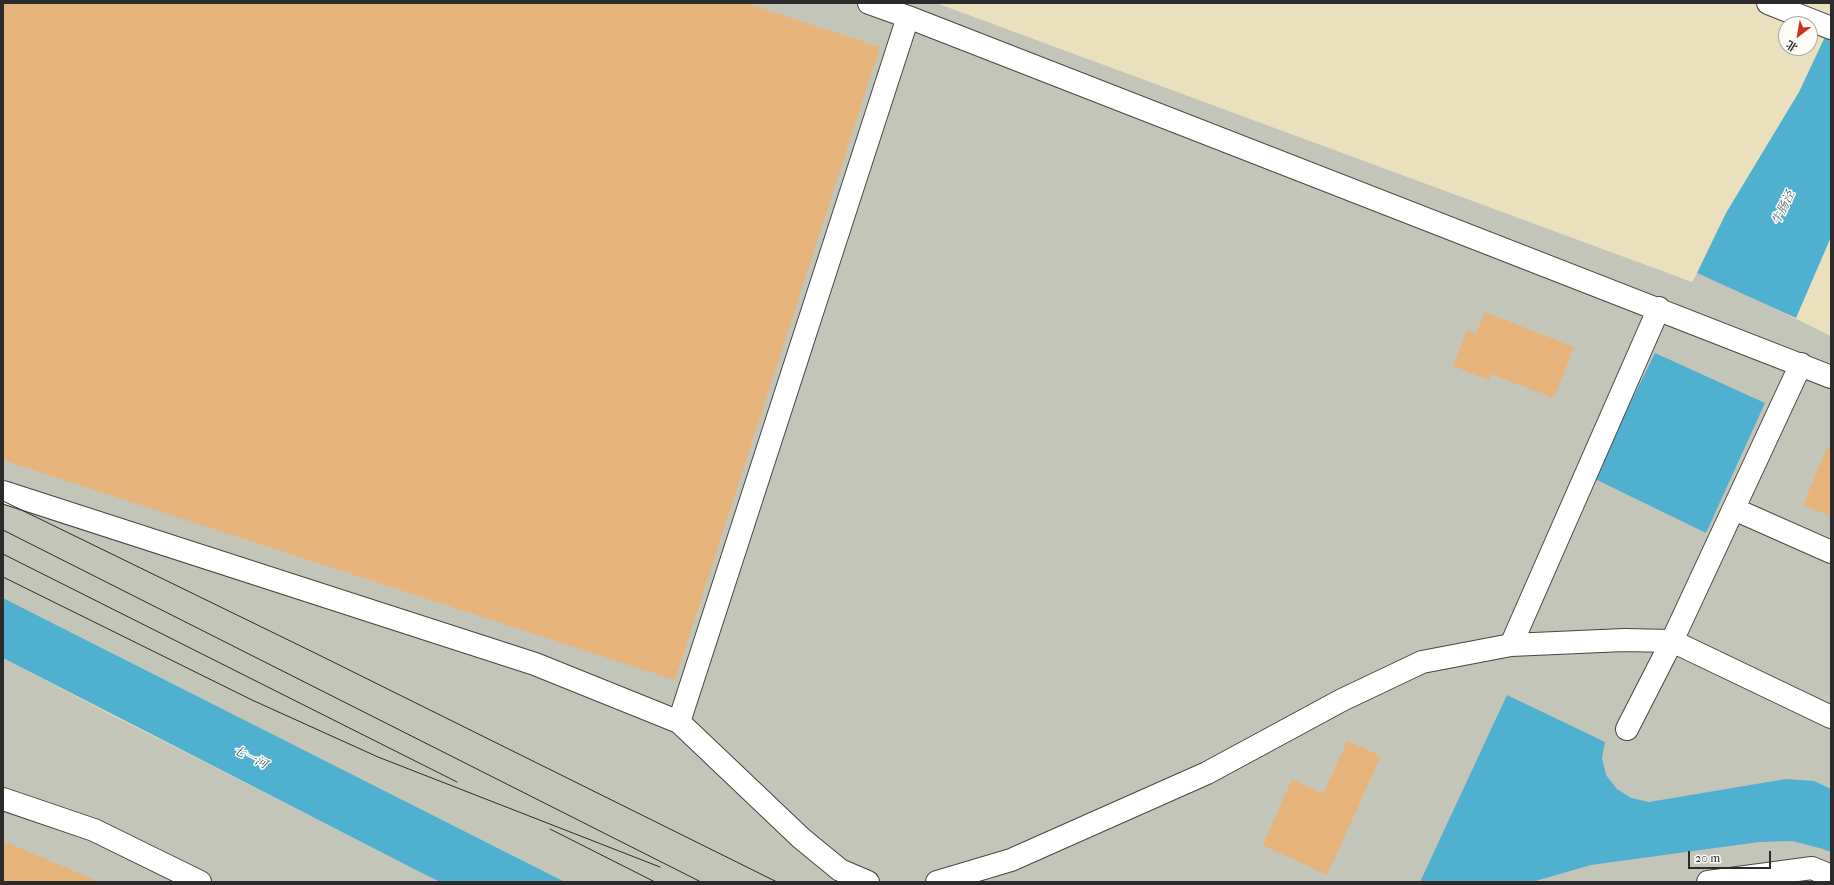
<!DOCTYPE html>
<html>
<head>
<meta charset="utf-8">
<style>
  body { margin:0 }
  #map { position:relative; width:1834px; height:885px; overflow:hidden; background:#ebe0be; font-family:"IM FELL French Canon","Noto Serif SC",serif }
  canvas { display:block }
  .frame { position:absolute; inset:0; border:4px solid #2b2b2b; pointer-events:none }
  .north { position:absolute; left:1778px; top:16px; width:40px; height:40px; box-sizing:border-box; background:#fdfcf7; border:1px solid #a9a8a5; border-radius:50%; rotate:211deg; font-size:11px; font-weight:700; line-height:16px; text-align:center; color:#2b2b2b }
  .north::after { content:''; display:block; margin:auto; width:14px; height:18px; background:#c8321e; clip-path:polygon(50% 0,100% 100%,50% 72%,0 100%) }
  .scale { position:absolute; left:1688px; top:851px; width:83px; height:18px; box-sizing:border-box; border:2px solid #2b2b2b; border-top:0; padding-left:5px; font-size:12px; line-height:14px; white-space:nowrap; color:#2b2b2b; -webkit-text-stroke:3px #fdfcf7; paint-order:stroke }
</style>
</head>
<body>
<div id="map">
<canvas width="1834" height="885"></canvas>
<div class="frame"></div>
<div class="north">北</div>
<div class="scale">20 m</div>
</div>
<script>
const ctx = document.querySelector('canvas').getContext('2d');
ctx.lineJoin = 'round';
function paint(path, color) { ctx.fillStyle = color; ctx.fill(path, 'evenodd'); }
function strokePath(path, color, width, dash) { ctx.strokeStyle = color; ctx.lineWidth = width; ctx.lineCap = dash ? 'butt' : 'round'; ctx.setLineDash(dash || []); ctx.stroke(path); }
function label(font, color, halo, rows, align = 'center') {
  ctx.font = font + ' "IM FELL French Canon","Noto Serif SC",serif'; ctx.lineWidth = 3; ctx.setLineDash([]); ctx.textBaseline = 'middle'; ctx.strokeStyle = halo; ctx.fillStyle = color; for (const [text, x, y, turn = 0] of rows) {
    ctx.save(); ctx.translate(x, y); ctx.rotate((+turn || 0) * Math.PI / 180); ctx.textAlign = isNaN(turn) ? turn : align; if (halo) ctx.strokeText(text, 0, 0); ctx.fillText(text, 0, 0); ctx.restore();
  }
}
const industrial = new Path2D(`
  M3,3H936L1692,282L1697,273L1745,294L1831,336V882H565L3,598Z
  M3,658L106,712L440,882H3Z`);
const water = new Path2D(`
  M1831,24V237L1796,318L1697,273L1726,213L1799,92Z
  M1655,353L1765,403L1706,533L1593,478Z
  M3,598L565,882H440L414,869L3,658Z
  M1507,695L1605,742L1602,758L1606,775L1617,789L1631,798L1649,802L1786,779L1814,781L1831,789V852L1823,849L1792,841L1759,842L1591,865L1532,882H1420Z`);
const building = new Path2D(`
  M3,3H746L880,47L675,680L3,460Z
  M1485,312L1574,347L1554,398L1491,374L1489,380L1453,366L1467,331L1476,334Z
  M1827,447L1831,448V517L1803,505Z
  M1347,741L1381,756L1327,875L1263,845L1292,779L1323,794Z
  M3,841L100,882H3Z`);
const minor = new Path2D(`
  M869,3L908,17L1831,377
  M3,492L535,664L679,722L801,838L840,870L868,882
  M1734,509L1831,552
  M1511,645L1659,308
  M679,722L908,17
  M1627,729L1672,641L1801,364
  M3,799L94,830L200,882
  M937,882L1011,860L1207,773L1342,700L1422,662L1511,645L1624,640L1672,641L1831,717
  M1708,882L1812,868L1831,876`);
const major = new Path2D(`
  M1768,3L1831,28`);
const tram = new Path2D(`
  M3,501L317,654L777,882
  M3,530L701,882
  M3,554L457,782
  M3,577L252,700L378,757L660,867
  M550,829L655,882`);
const waterNames = [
  ["牛肠泾",1784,208,-64],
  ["七一河",250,758,27]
];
paint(industrial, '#c4c5b9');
paint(water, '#50b0cf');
paint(building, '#e7b57b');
strokePath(minor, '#484641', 24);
strokePath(major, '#484641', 24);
strokePath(minor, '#fff', 22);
strokePath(major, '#fff', 22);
strokePath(tram, '#2b2b2b', 1);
label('italic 12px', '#3a606d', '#fdfcf7', waterNames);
</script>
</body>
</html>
